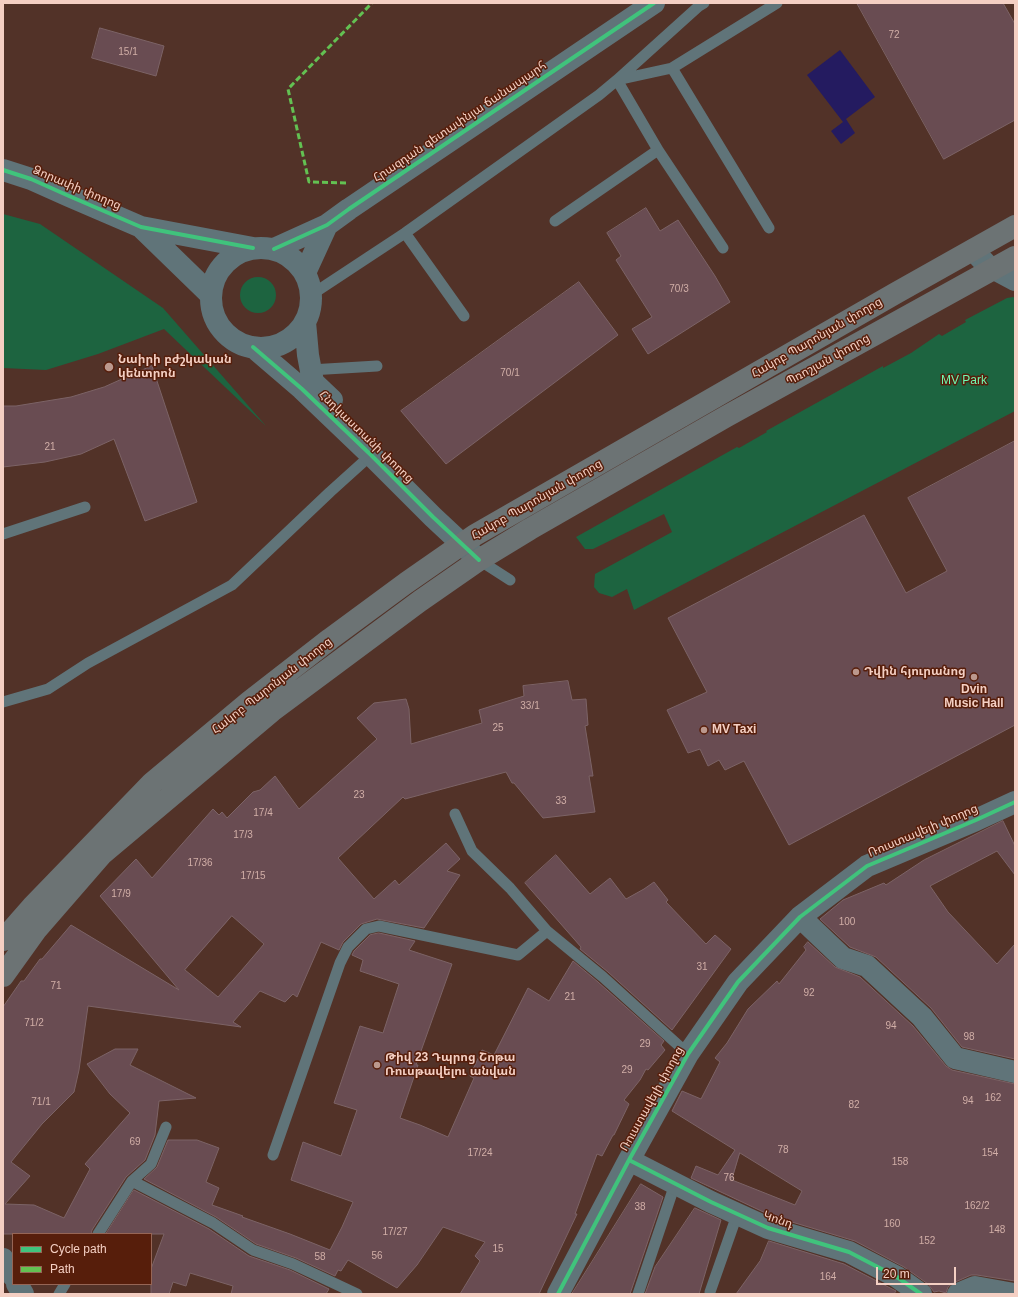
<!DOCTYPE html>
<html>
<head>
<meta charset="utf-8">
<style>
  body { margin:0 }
  #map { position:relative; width:1018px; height:1297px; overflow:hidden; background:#523228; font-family:Arial,sans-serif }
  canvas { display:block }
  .frame { position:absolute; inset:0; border:4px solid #f4cfc3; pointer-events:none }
  .legend { position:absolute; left:12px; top:1233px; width:140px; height:52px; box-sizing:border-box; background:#571e0b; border:1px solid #966555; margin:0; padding:5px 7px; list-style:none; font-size:12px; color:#f4cfc3 }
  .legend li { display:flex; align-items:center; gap:8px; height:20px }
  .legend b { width:20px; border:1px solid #966555 }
  .scale { position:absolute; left:876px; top:1267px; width:80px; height:18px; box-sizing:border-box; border:2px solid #f4cfc3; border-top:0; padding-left:5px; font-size:12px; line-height:14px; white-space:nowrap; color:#f4cfc3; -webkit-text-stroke:3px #571e0b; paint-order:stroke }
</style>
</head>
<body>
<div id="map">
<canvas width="1018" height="1297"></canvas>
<div class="frame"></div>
<ul class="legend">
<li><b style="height:5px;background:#40c37c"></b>Cycle path</li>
<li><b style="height:5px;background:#63c152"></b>Path</li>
</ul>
<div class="scale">20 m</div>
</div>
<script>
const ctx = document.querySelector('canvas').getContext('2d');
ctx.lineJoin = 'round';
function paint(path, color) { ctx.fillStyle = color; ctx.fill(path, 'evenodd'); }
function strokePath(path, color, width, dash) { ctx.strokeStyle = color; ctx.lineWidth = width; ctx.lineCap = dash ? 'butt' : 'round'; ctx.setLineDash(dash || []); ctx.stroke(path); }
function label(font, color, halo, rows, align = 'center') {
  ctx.font = font + ' Arial,"Noto Sans Armenian",sans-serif'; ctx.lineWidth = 3; ctx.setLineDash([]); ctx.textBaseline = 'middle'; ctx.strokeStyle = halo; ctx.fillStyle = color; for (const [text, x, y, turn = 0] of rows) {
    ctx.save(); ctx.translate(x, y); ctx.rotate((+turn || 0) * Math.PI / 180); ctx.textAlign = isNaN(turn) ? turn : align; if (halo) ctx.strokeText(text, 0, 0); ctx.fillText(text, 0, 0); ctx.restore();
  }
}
const green = new Path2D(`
  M3,214L40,224L163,308L266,426L164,329L98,354L46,370L3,368Z
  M240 295a18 18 0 1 1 36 0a18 18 0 1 1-36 0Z
  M1013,297L1015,298V411L634,610L627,589L612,597L599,593L594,587L595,574L672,532L664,514L593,549H585L576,537L737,447L739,448L767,432L766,431L883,366V368L911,353L939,334L942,336L966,322L965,320L1007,298Z`);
const water = new Path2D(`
  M840,50L875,97L846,119L855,133L841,144L831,131L843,122L807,75Z`);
const building = new Path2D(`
  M857,3H1003L1015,24V120L944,159Z
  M100,28L164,46L156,76L92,58Z
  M646,208L660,231L678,220L715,276L730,302L648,354L632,329L652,317L616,260L621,256L607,233Z
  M579,282L618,335L446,464L401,411Z
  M152,366L197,502L145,521L114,439L81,454L45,462L3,467V406H16L71,397L104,387Z
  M1015,441V725L789,845L744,761L725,770L719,760L708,766L700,749L688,753L667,710L707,692L668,618L864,515L906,593L947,571L908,498Z
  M568,681L572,700L586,699L588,725L585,726L593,776H589L595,812L543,818L514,783H512L506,772L405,799L403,797L338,858L374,899L395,880L399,885L446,843L460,859L447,871L460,875L424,928L377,919L361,924L343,942L339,950L321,942L297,997L293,994L285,1002L260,991L233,1022L241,1027L88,1006L79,1070L74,1092L42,1124L11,1162L30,1176L5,1204L34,1205L64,1218L90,1169L85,1164L130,1113L110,1094L87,1064L115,1049H138L130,1065L196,1098L159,1101L155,1135L145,1160L126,1177L92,1230L91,1234H3V1007L21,981H24L40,959H42L71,925L179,990L100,896L136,859L152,878L213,809L219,815L222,812L227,818L253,792L260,790L275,776L299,809L377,739L357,718L374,703L406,699L409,709L411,744L482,723L479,710L524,696L523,686ZM232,916L264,944L241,971L218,997L185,970Z
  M1003,821L1015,846V875L997,851L930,886L948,912L997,964L1015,944V1059L962,1047L931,1008L876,957L850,947L820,919L843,900L884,883L886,885L924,860Z
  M556,855L590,894L610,878L626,899L644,889L654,882L668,900L666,902L706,944L715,935L731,949L672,1030L608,972L580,949L581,947L525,883Z
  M379,933L415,941L409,950L452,964L416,1065H418L400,1118L420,1125L448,1137L474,1078L470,1076L482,1050L494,1055L528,988L549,1001L573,961L598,982L664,1041L661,1045L665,1050L648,1070L646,1069L640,1080L624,1100L629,1104L614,1135H613L602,1156L597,1154L575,1214H577L539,1294H460L480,1261L475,1256L485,1242L443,1227L417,1265L397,1288L348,1260L341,1271L338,1270L335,1276L296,1258L256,1244L216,1217L144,1179L157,1167L168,1140H197L219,1148L206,1182L219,1188L212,1205L243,1216L242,1217L290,1234L330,1250L342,1227L353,1202L291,1180L303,1142L341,1156L357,1110L334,1103L360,1026L383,1033L399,984L360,971L363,960L352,955L354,951L370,935Z
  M808,942L835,967L860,977L913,1026L946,1066L952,1070L1015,1084V1281L977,1275H971L953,1283L948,1287L946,1293L939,1291L934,1292L928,1284L904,1267L855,1241L772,1216L691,1178L696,1166L718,1175L735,1150L672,1111L682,1091L701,1099L720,1062L715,1058L727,1043L748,1009L777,981L779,984L806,950L804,947ZM740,1153L802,1191L795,1205L732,1180Z
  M641,1184L663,1197L630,1294H572Z
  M134,1190L209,1229L249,1256L290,1270L329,1289L326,1294H231L233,1286L190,1273L186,1286L173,1282L169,1294H151V1269L164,1234H106Z
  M695,1208L721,1220L699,1294H645L655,1267Z
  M769,1241L844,1264L896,1291L894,1294H736L760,1261Z`);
const service = new Path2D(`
  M704,3L699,6L617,80L658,150L723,248
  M672,68L769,228
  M555,221L658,150
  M405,233L464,316
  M311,295L405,233L599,95L617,80L672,68L777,3
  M310,370L377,366
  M3,534L85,507
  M479,560L510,580
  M3,702L48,689L88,663L232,585L330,492L371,455
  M455,814L472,851L510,888L547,931L603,977L688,1054
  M273,1155L340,963L348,947L366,929L379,926L518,955L547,931
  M132,1181L151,1164L166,1127
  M98,1234L132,1181L213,1223L253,1250L293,1264L357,1294
  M710,1292L737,1215
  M59,1294L65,1284
  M638,1294L675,1184`);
const minor = new Path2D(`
  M973,250L987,265L1015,280
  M800,917L843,958L867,966L922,1017L955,1058L1015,1072
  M629,1160L711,1202L768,1228L849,1252L897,1277L921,1294
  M3,1259L13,1276
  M17,1284L23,1294
  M558,1294L629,1160L688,1054L738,982L800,917L867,866L976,820L1015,802
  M958,1294L975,1287L1014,1294`);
const tertiary = new Path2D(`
  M3,170L31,179L69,196L141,227L253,248
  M141,227L211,295
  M211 298a50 50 0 1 1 100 0a50 50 0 1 1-100 0Z
  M274,249L327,225L349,209L654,3
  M305,273L327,225
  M305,322L308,355L313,382L332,400
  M253,347L302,389L371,455L433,517L479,560`);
const primary = new Path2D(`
  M3,940L32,907L152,783L249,702L330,639L406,583L475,535L896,293L1015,226
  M3,976L36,930L102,854L272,711L420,601L479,560L530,529L727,416L1015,257`);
const quiet = new Path2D(`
  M346,183L309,182L288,89L372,3`);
const cycleway = new Path2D(`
  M3,170L31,179L69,196L141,227L253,248
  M274,249L327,225L349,209L654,3
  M253,347L302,389L371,455L433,517L479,560
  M629,1160L711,1202L768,1228L849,1252L897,1277L921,1294
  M558,1294L629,1160L688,1054L738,982L800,917L867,866L976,820L1015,802`);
const markers = [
  [109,367,5,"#bb988d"],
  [856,672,4,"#bb988d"],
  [974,677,4,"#bb988d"],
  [704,730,4,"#bb988d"],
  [377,1065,4,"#bb988d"]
];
const numberNames = [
  ["72",894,35],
  ["15/1",128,52],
  ["70/3",679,289],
  ["70/1",510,373],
  ["21",50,447],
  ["33/1",530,706],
  ["25",498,728],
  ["23",359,795],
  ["33",561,801],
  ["17/4",263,813],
  ["17/3",243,835],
  ["17/36",200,863],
  ["17/15",253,876],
  ["17/9",121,894],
  ["100",847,922],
  ["31",702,967],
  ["71",56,986],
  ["92",809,993],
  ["21",570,997],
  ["71/2",34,1023],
  ["94",891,1026],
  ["98",969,1037],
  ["29",645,1044],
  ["29",627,1070],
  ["162",993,1098],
  ["94",968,1101],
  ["71/1",41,1102],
  ["82",854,1105],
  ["69",135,1142],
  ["78",783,1150],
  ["17/24",480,1153],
  ["154",990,1153],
  ["158",900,1162],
  ["76",729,1178],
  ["162/2",977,1206],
  ["38",640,1207],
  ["160",892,1224],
  ["148",997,1230],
  ["17/27",395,1232],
  ["152",927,1241],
  ["15",498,1249],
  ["56",377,1256],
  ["58",320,1257],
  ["164",828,1277]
];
const streetNames = [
  ["Հրազդան գետափնյա ճանապարհ",460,122,-34],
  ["Ձորափի փողոց",77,188,23],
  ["Հակոբ Պարոնյան փողոց",817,338,-30],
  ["Պռոշյան փողոց",828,360,-29],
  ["Հնդկաստանի փողոց",366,437,44],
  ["Հակոբ Պարոնյան փողոց",537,500,-30],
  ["Հակոբ Պարոնյան փողոց",272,686,-38],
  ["Ռուստավելի փողոց",923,831,-23],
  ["Ռուստավելի փողոց",652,1099,-61],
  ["Կոնդ",778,1220,19]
];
const poiNames = [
  ["Նաիրի բժշկական",118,360],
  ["կենտրոն",118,374],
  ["Դվին հյուրանոց",864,672],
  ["Dvin",974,690,"center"],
  ["Music Hall",974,704,"center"],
  ["MV Taxi",712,730],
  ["Թիվ 23 Դպրոց Շոթա",385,1058],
  ["Ռուսթավելու անվան",385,1072]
];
const parkNames = [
  ["MV Park",964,381]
];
paint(green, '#1d6440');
paint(water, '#241b60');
paint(building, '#694c52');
strokePath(building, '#7c6366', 1);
strokePath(service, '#607479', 11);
strokePath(minor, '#607479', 22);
strokePath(tertiary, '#607479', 22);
strokePath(primary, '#6c7374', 22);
strokePath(quiet, '#63c152', 3, [6, 3]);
strokePath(cycleway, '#40c37c', 4);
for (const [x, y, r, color] of markers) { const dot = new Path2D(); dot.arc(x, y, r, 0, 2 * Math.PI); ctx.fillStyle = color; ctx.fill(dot); strokePath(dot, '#571e0b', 1.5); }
label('10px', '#d1aea7', null, numberNames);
label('12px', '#f4cfc3', '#571e0b', streetNames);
label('bold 12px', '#f4cfc3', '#571e0b', poiNames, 'left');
label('12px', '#71fab2', '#571e0b', parkNames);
</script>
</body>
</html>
